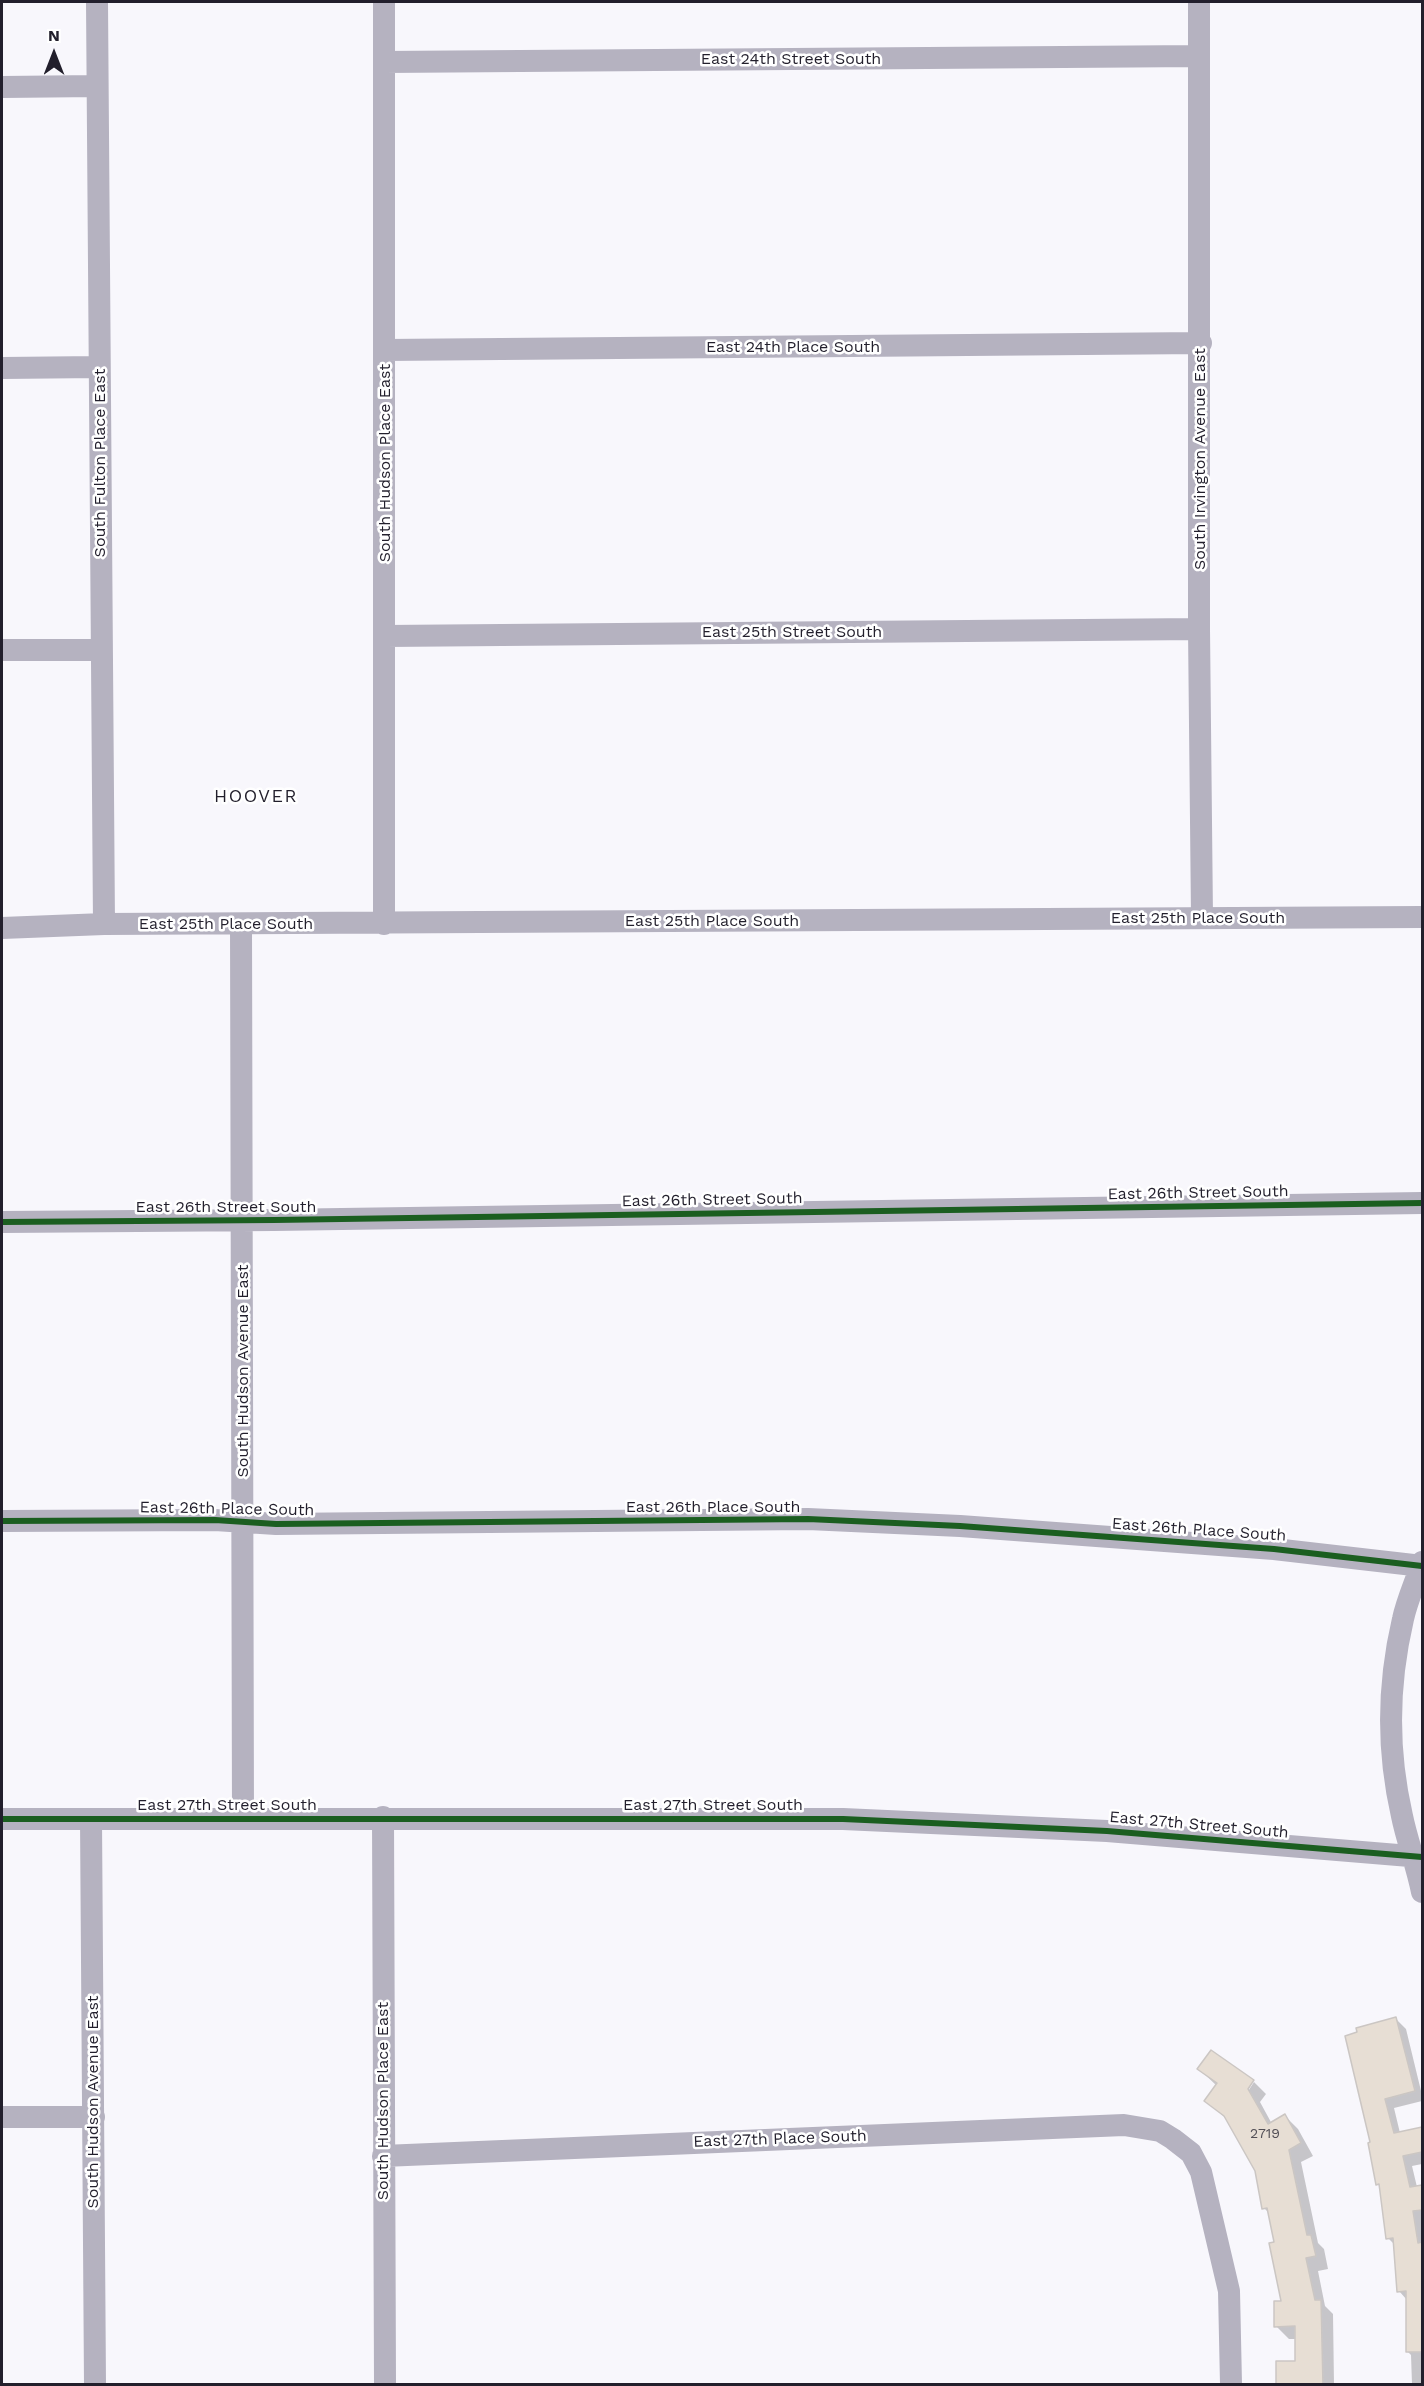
<!DOCTYPE html>
<html>
<head>
<meta charset="utf-8">
<style>
  body { margin:0 }
  #map { position:relative; width:1424px; height:2386px; overflow:hidden; background:#f8f7fc; font-family:"Work Sans",sans-serif }
  canvas { display:block }
  .frame { position:absolute; inset:0; border:3px solid #221f2c; pointer-events:none }
  .north { position:absolute; left:24px; top:24px; width:60px; height:60px; -webkit-text-stroke:4px #fff; paint-order:stroke; rotate:0deg; font-size:16px; font-weight:700; line-height:24px; text-align:center; color:#221f2c }
  .north::after { content:''; display:block; margin:auto; width:21px; height:27px; background:#221f2c; clip-path:polygon(50% 0,100% 100%,50% 72%,0 100%) }
</style>
</head>
<body>
<div id="map">
<canvas width="1424" height="2386"></canvas>
<div class="frame"></div>
<div class="north">N</div>
</div>
<script>
const ctx = document.querySelector('canvas').getContext('2d');
ctx.lineJoin = 'round';
function paint(path, color) { ctx.fillStyle = color; ctx.fill(path, 'evenodd'); }
function strokePath(path, color, width, dash) { ctx.strokeStyle = color; ctx.lineWidth = width; ctx.lineCap = dash ? 'butt' : 'round'; ctx.setLineDash(dash || []); ctx.stroke(path); }
function label(font, color, halo, rows, align = 'center') {
  ctx.font = font + ' "Work Sans",sans-serif'; ctx.lineWidth = 5; ctx.setLineDash([]); ctx.textBaseline = 'middle'; ctx.strokeStyle = halo; ctx.fillStyle = color; for (const [text, x, y, turn = 0] of rows) {
    ctx.save(); ctx.translate(x, y); ctx.rotate((+turn || 0) * Math.PI / 180); ctx.textAlign = isNaN(turn) ? turn : align; if (halo) ctx.strokeText(text, 0, 0); ctx.fillText(text, 0, 0); ctx.restore();
  }
}
const shadow = new Path2D(`
  M1396,2019L1406,2029L1422,2095V2101L1394,2108L1400,2133L1422,2129V2164L1412,2166L1417,2187L1422,2186V2384H1412L1411,2355L1407,2351V2300L1399,2291L1395,2245L1388,2238L1372,2144Z
  M1212,2052L1253,2081L1245,2096L1254,2082L1266,2094L1260,2102L1272,2124L1285,2116L1298,2129L1313,2156L1301,2162L1318,2243L1324,2249L1328,2269L1318,2271L1325,2306L1333,2314L1334,2384H1277L1296,2362V2339H1289L1276,2326L1283,2302L1276,2243L1270,2214L1264,2208L1256,2170L1229,2121L1206,2101L1217,2086L1199,2069Z`);
const building = new Path2D(`
  M1396,2017L1415,2091L1385,2099L1394,2133L1422,2127V2152L1403,2156L1410,2187L1422,2185V2210L1413,2211L1418,2243L1422,2242V2352H1406V2291L1397,2292L1393,2238L1386,2239L1379,2184L1376,2185L1368,2143L1370,2142L1345,2036L1357,2032L1356,2028Z
  M1211,2050L1254,2080L1248,2089L1268,2124L1285,2114L1301,2143L1289,2150L1307,2235H1311L1316,2256L1306,2258L1315,2300H1321L1323,2385H1276V2361H1295V2326L1274,2327V2301H1281L1269,2243L1274,2242L1267,2208L1262,2209L1255,2171L1224,2116L1204,2101L1217,2083L1197,2069Z`);
const minor = new Path2D(`
  M97,2L104,924
  M384,2V924
  M1199,2V629L1202,917
  M384,62L1199,56
  M2,87L97,86
  M385,350L1201,343
  M2,368L99,367
  M386,636L1199,629
  M2,650H101
  M241,924L243,1818
  M2,928L104,924L1422,917
  M2,1222L274,1220L1422,1203
  M2,1521L215,1520L276,1524L808,1519L960,1526L1274,1549L1422,1566
  M1422,1562C1416,1581 1407,1600 1403,1619C1388,1683 1387,1751 1402,1816C1407,1841 1417,1866 1422,1892
  M383,1817L385,2384
  M2,1819H843L1107,1831L1422,1857
  M91,1819L95,2384
  M2,2117H94
  M383,2156L1124,2125L1160,2131L1173,2139L1191,2153L1201,2172L1229,2291L1231,2384`);
const cycleway = new Path2D(`
  M2,1222L274,1220L1422,1203
  M2,1521L215,1520L276,1524L808,1519L960,1526L1274,1549L1422,1566
  M2,1819H843L1107,1831L1422,1857`);
const numberNames = [
  ["2719",1265,2134]
];
const streetNames = [
  ["East 24th Street South",791,59],
  ["East 24th Place South",793,347],
  ["South Irvington Avenue East",1200,459,-90],
  ["South Fulton Place East",100,463,-90],
  ["South Hudson Place East",385,463,-90],
  ["East 25th Street South",792,632],
  ["East 25th Place South",1198,918],
  ["East 25th Place South",712,921],
  ["East 25th Place South",226,924],
  ["East 26th Street South",1198,1193,-1],
  ["East 26th Street South",712,1200,-1],
  ["East 26th Street South",226,1207],
  ["South Hudson Avenue East",243,1371,-90],
  ["East 26th Place South",713,1507],
  ["East 26th Place South",227,1509,1],
  ["East 26th Place South",1199,1530,4],
  ["East 27th Street South",227,1805],
  ["East 27th Street South",713,1805],
  ["East 27th Street South",1199,1825,5],
  ["South Hudson Place East",383,2101,-90],
  ["South Hudson Avenue East",93,2102,-90],
  ["East 27th Place South",780,2139,-2]
];
const neighbourhoodNames = [
  ["HOOVER",256,797]
];
paint(shadow, '#0003');
paint(building, '#e7ded4');
strokePath(building, '#cbc6c3', 1.5);
strokePath(minor, '#b5b2c0', 22);
strokePath(cycleway, '#1b5e20', 6);
label('14px', '#534f56', null, numberNames);
label('16px', '#221f2c', '#fff', streetNames);
ctx.letterSpacing = '1.5px';
label('18px', '#221f2c', '#fff', neighbourhoodNames);
ctx.letterSpacing = '0px';
</script>
</body>
</html>
